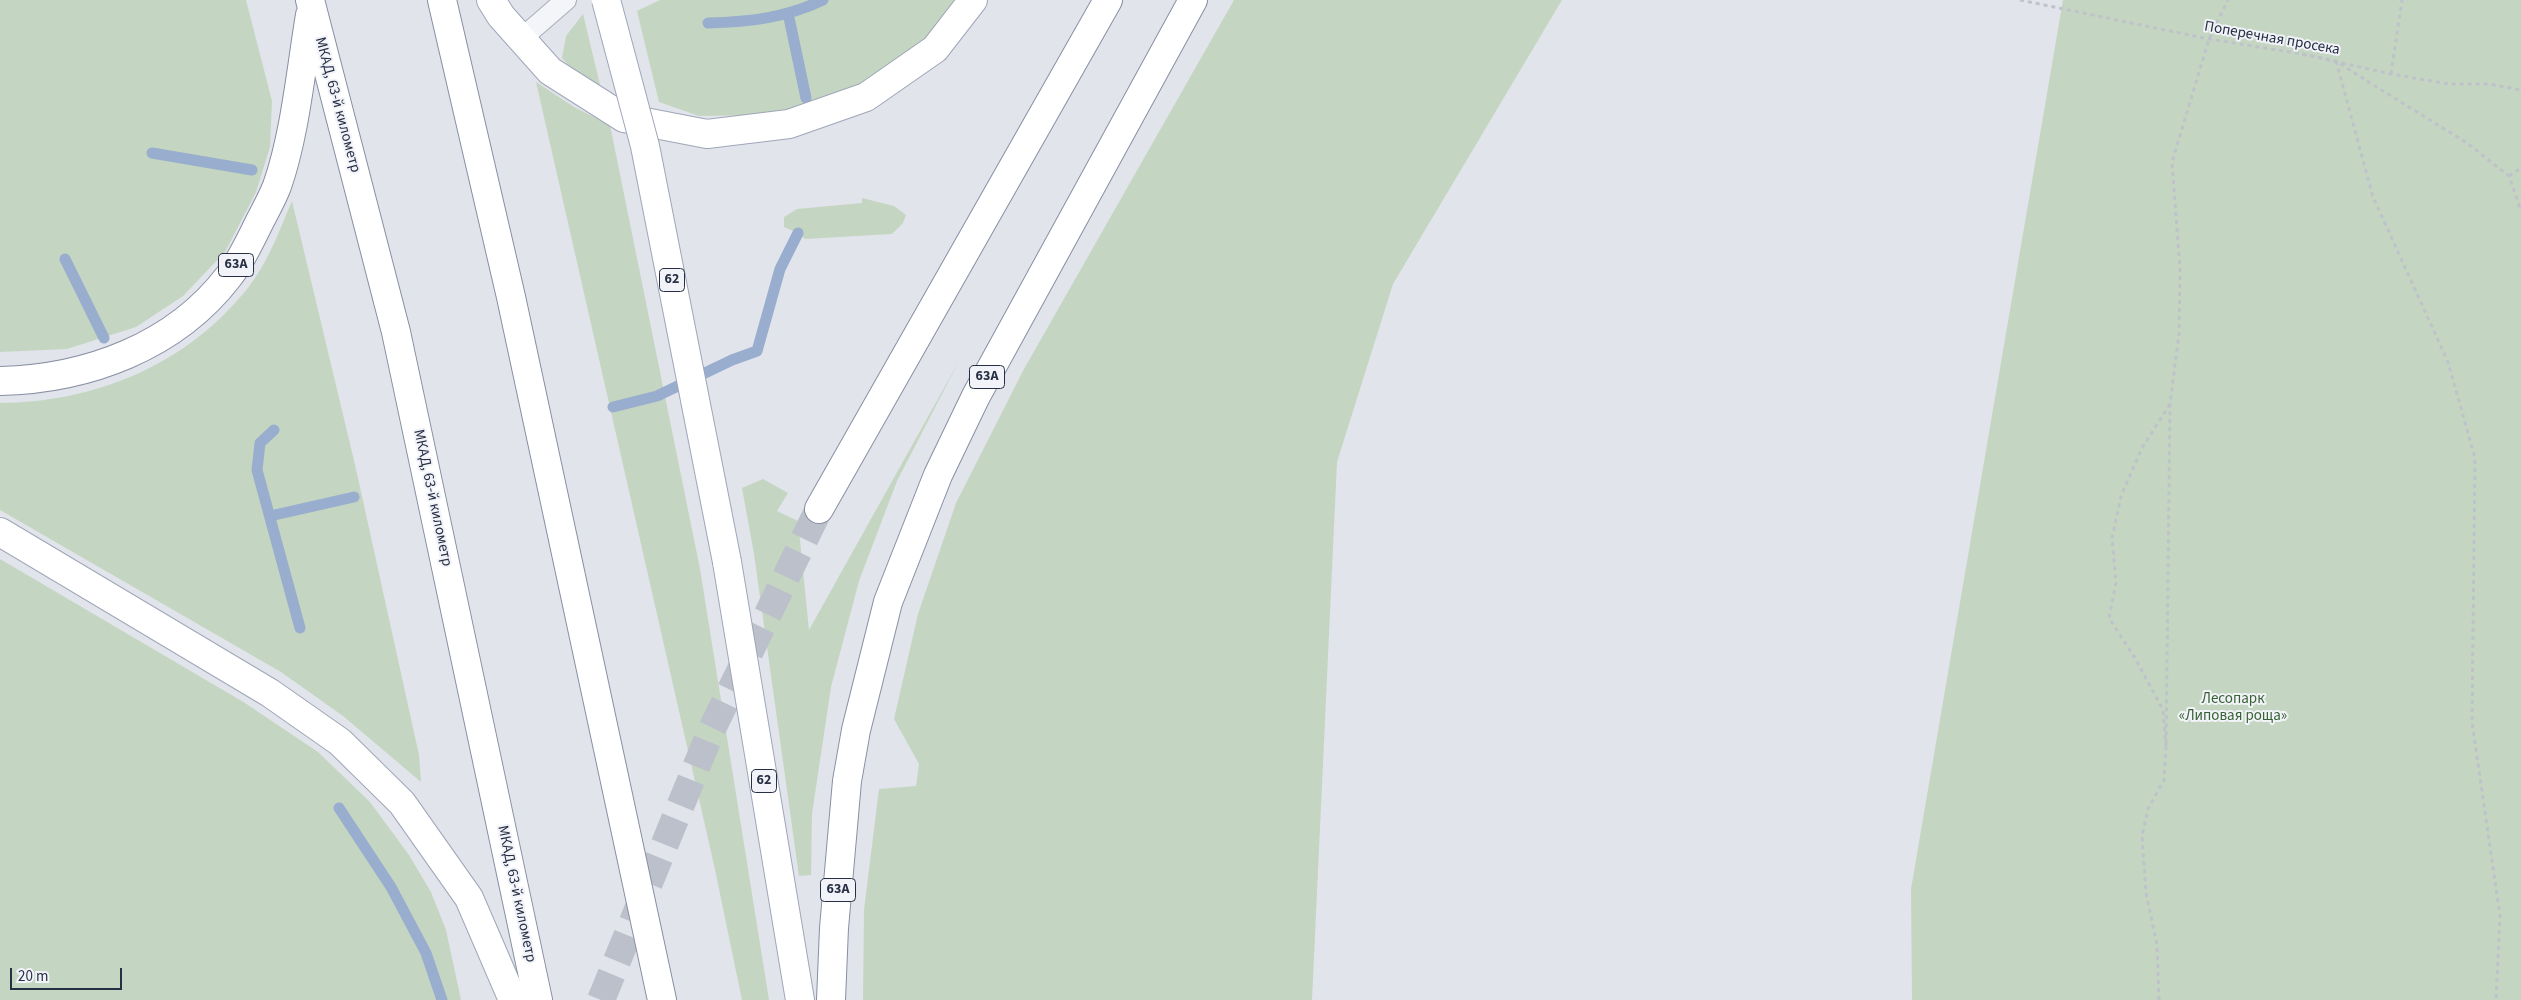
<!DOCTYPE html>
<html>
<head>
<meta charset="utf-8">
<style>
  body { margin:0 }
  #map { position:relative; width:2521px; height:1000px; overflow:hidden; background:#e1e4eb; font-family:"Source Sans 3",sans-serif }
  canvas { display:block }
  .scale { position:absolute; left:10px; top:968px; width:112px; height:22px; box-sizing:border-box; border:2px solid #272f44; border-top:0; padding-left:6px; font-size:15px; line-height:18px; white-space:nowrap; color:#272f44; -webkit-text-stroke:4px #f1f3f8; paint-order:stroke }
</style>
</head>
<body>
<div id="map">
<canvas width="2521" height="1000"></canvas>
<div class="scale">20 m</div>
</div>
<script>
const ctx = document.querySelector('canvas').getContext('2d');
ctx.lineJoin = 'round';
function paint(path, color) { ctx.fillStyle = color; ctx.fill(path, 'evenodd'); }
function strokePath(path, color, width, dash) { ctx.strokeStyle = color; ctx.lineWidth = width; ctx.lineCap = dash ? 'butt' : 'round'; ctx.setLineDash(dash || []); ctx.stroke(path); }
function label(font, color, halo, rows, align = 'center') {
  ctx.font = font + ' "Source Sans 3",sans-serif'; ctx.lineWidth = 4; ctx.setLineDash([]); ctx.textBaseline = 'middle'; ctx.strokeStyle = halo; ctx.fillStyle = color; for (const [text, x, y, turn = 0] of rows) {
    ctx.save(); ctx.translate(x, y); ctx.rotate((+turn || 0) * Math.PI / 180); ctx.textAlign = isNaN(turn) ? turn : align; if (halo) ctx.strokeText(text, 0, 0); ctx.fillText(text, 0, 0); ctx.restore();
  }
}
const green = new Path2D(`
  M0,0H246L272,101L270,147L256,192L225,252L183,296L136,327L67,349L0,352Z
  M660,0H958L940,27L904,58L857,86L812,104L762,115L699,116L659,102L637,11Z
  M1234,0H1562L1393,284L1337,462L1312,1000H863L864,910L879,789L916,786L919,764L894,719L918,614L956,503L1024,369Z
  M2063,0H2521V1000H1912L1911,889Z
  M583,14L601,89L579,77L562,58L566,36Z
  M536,82L574,107L610,125L700,569L769,1000H742L714,865Z
  M862,198L894,206L906,215L903,223L892,234L805,239L798,233L784,227V217L797,209L862,203Z
  M292,201L356,469L419,755L421,782L343,716L281,672L0,510V403C96,402 186,365 247,289C268,263 279,231 292,201Z
  M958,363L897,481L859,581L831,687L812,814L811,875L799,876L754,554L742,488L763,479L788,493L777,511L798,521L809,630Z
  M0,559L245,703L318,752L370,802L409,855L431,892L446,930L461,1000H0Z`);
const stream = new Path2D(`
  M788,13L806,98
  M708,23C749,22 785,18 823,0
  M152,153L252,170
  M65,259L104,338
  M613,407L657,396L732,360L757,351L780,269L798,233
  M274,430L260,443L257,470L300,628
  M270,516L354,497
  M339,808L391,887L426,953L442,1000`);
const highwayTunnel = new Path2D(`
  M601,1000L711,731L819,509`);
const path = new Path2D(`
  M2020,0L2209,39L2302,54L2391,74L2449,84H2489L2521,90
  M2336,61L2373,197L2448,362L2475,458L2472,722L2500,916L2496,1000
  M2391,74L2402,0
  M2367,81L2467,143L2509,176L2521,211
  M2509,176L2521,168
  M2170,404L2142,448L2121,496L2112,538L2116,583L2109,618L2135,658L2163,710L2166,747L2170,404L2179,334L2180,269L2172,162L2209,39L2228,0
  M2159,1000L2157,945L2146,893L2142,836L2148,809L2164,780L2166,747`);
const lane = new Path2D(`
  M521,39L566,0`);
const primary = new Path2D(`
  M491,0L501,16L550,71L624,118L707,134L789,124L866,97L935,49L973,0
  M0,532L270,693L340,742L402,803L469,898L513,1000
  M727,562L800,1000`);
const highway = new Path2D(`
  M310,0L396,332L538,1000
  M442,0L511,297L662,1000
  M0,381C87,379 175,347 229,276C241,261 250,241 259,223C265,211 272,199 277,186C295,135 301,69 310,15
  M819,509L1108,0
  M831,1000L834,928L847,781L856,730L888,602L938,475L976,396L1193,0`);
const pathBridge = new Path2D(`
  M2302,54L2336,61L2367,81`);
const primaryBridge = new Path2D(`
  M606,0L645,146L727,562`);
const shields = [
  [236,265,35],
  [672,280,25],
  [987,377,35],
  [764,781,25],
  [838,890,35]
];
const shieldNames = [
  ["63A",236,265],
  ["62",672,280],
  ["63A",987,377],
  ["62",764,781],
  ["63A",838,890]
];
const streetNames = [
  ["Поперечная просека",2272,39,10],
  ["МКАД, 63-й километр",337,105,75],
  ["МКАД, 63-й километр",432,498,78],
  ["МКАД, 63-й километр",516,894,78]
];
const parkNames = [
  ["Лесопарк",2233,700],
  ["«Липовая роща»",2233,717]
];
paint(green, '#c4d6c1');
strokePath(stream, '#99adce', 11);
strokePath(highwayTunnel, '#bcc0ca', 28, [28, 14]);
strokePath(lane, '#a9aeb9', 22);
strokePath(primary, '#9fa6b8', 30);
strokePath(highway, '#878fa3', 30);
strokePath(path, '#bfc2ca', 3, [4, 4]);
strokePath(lane, '#f4f5f9', 20);
strokePath(primary, '#fff', 28);
strokePath(highway, '#fff', 28);
strokePath(primaryBridge, '#9fa6b8', 30, []);
strokePath(pathBridge, '#bfc2ca', 3, [4, 4]);
strokePath(primaryBridge, '#fff', 28);
for (const [x, y, w] of shields) { const box = new Path2D(); box.roundRect(x - w / 2, y - 11.5, w, 23, 4); ctx.fillStyle = '#f1f3f8'; ctx.fill(box); strokePath(box, '#272f44', 1); }
label('bold 14px', '#272f44', null, shieldNames);
label('15px', '#272f44', '#f1f3f8', streetNames);
label('15px', '#376233', '#f1f3f8', parkNames);
</script>
</body>
</html>
